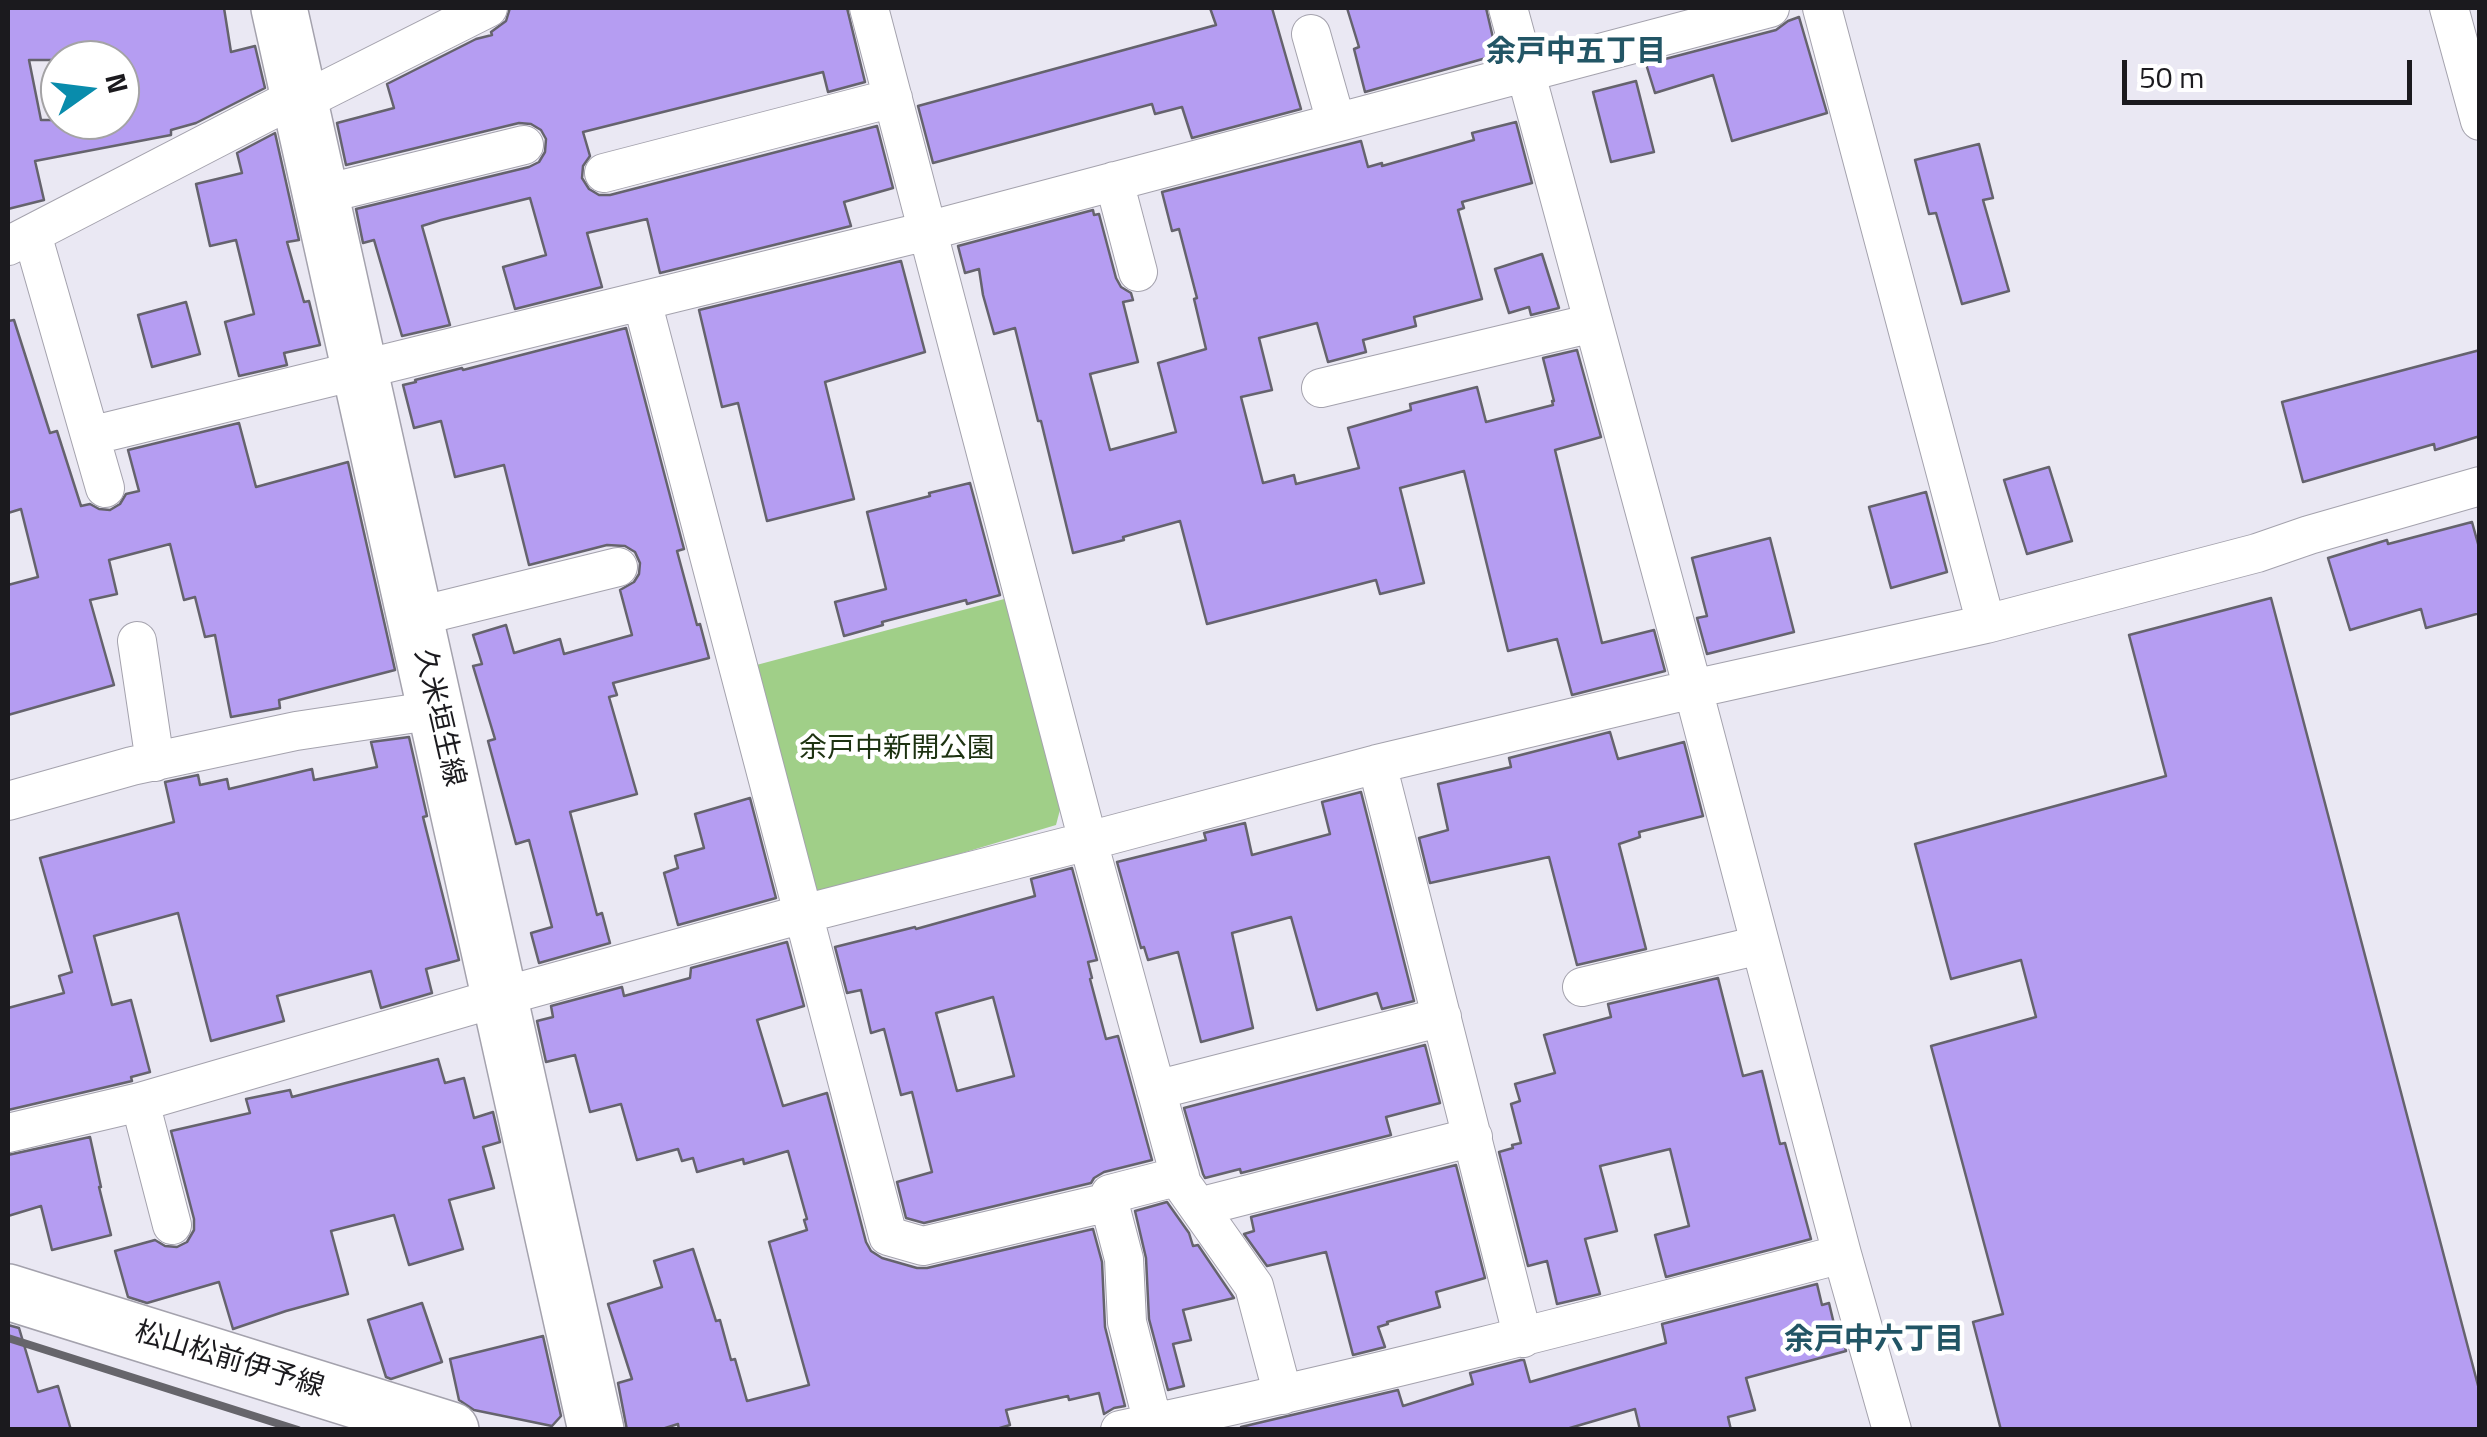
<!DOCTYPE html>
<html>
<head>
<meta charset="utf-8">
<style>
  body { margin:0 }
  #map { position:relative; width:2487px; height:1437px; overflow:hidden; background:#eae8f3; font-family:"Titillium Web",sans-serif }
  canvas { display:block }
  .frame { position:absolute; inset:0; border:10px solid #1b1a1e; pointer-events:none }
  .north { position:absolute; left:40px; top:40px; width:100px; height:100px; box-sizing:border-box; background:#fff; border:2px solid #a4a3a5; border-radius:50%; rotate:76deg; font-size:28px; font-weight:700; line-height:40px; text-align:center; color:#1b1a1e }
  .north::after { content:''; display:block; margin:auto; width:35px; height:45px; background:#098cac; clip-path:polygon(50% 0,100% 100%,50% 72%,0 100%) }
  .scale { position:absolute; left:2122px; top:60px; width:290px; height:45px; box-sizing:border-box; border:5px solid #1b1a1e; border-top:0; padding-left:12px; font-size:30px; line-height:35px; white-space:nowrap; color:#1b1a1e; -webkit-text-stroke:8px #fff; paint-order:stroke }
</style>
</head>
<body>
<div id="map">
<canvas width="2487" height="1437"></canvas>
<div class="frame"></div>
<div class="north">N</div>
<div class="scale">50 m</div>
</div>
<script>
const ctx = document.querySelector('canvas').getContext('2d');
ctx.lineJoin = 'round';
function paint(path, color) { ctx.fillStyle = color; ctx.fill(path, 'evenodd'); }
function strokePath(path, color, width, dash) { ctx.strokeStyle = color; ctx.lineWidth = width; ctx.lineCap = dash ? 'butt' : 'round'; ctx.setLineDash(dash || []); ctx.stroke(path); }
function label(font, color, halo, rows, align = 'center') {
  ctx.font = font + ' "Titillium Web","Noto Sans JP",sans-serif'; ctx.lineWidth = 9; ctx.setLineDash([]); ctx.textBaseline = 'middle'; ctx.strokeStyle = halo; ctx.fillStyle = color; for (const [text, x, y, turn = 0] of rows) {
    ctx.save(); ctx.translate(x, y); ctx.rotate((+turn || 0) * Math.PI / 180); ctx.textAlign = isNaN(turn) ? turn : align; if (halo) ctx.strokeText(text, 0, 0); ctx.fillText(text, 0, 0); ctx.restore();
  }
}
const green = new Path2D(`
  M1008,598L1062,802L1056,825L825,894L807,888L749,667Z`);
const building = new Path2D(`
  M8,8H224L231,52L255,46L265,88L196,123L171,130V135L35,161L44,200L8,209ZM29,60H120V120H41Z
  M510,8H847L865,82L828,92L823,72L583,132L590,156L583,166L582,178L589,189L599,195H610L877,126L893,188L844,202L851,226L660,273L647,219L587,233L602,287L515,309L503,267L546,255L530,198L441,220L422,226L450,325L402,336L374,240L363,243L356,209L529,167L539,162L545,152L546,139L541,130L531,124L519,123L346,165L337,123L394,108L387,84L476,39L492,35L491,32L506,21Z
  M1210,8H1272L1301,109L1192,138L1182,107L1155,114L1152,104L933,163L918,106L1216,25Z
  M1347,8H1486L1497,55L1365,92L1354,49L1359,47Z
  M1799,17L1827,113L1732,141L1713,75L1655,93L1646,64L1776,30L1788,21Z
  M1636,81L1654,152L1611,162L1593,92Z
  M1516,122L1532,183L1462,202L1464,208L1458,210L1482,299L1414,317L1416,326L1363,340L1366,352L1328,362L1317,323L1259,338L1272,390L1241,397L1263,483L1294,475L1296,484L1359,468L1348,428L1411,410L1410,404L1477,387L1486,422L1553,405L1552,401H1554L1543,358L1577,350L1601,437L1555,450L1602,643L1654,630L1665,671L1572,695L1557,639L1508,651L1464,471L1400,488L1424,583L1380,594L1376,580L1207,624L1180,521L1123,537L1124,540L1073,553L1041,421H1038L1015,328L994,334L983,295L979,269L965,273L958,246L1093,210L1094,215L1099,214L1116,278L1121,287L1131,293L1133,300L1123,302L1138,362L1090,374L1110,450L1176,432L1158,363L1206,349L1194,299L1197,298L1179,229L1172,231L1162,192L1361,141L1368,167L1382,163V166L1474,140L1472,133Z
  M275,133L299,240L287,242L304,302L309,301L320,345L284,353L287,365L239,376L225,322L254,314L236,240L210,246L196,184L242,173L237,153Z
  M1979,144L1993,198L1983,200L2009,291L1962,304L1936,213L1929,214L1915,160Z
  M1542,254L1559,308L1531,315L1529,307L1509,313L1495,269Z
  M901,261L925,352L825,382L854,499L767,521L738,403L722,407L699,310Z
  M186,302L200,354L152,367L138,315Z
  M14,320L50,433L57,431L81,506L90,504L99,509L110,510L120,504L126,494L139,491L128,450L239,423L256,487L348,462L395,670L279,700L280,708L231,717L215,635L205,637L195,597L184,600L170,544L109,560L117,594L90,600L114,685L8,715V585L38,577L21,509L8,513V321Z
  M626,328L684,549L677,551L697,625L700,624L709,658L613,683L617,695L609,697L637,794L570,812L597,915L602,913L610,943L539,963L531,933L552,927L529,840L516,844L488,741L495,739L473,666L482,664L473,635L506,625L514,653L560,639L564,654L632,635L620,590L634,582L639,574L640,563L635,552L625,546L607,545L529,565L504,465L455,477L441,421L414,428L403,385L416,382L415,380L462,368L463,370Z
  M2480,350V436L2435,450L2434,444L2303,482L2282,402Z
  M2049,467L2072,541L2027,554L2004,480Z
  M970,483L1000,595L967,604L966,600L882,622L883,625L844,636L835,602L886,589L867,512L930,496L929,493Z
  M1926,492L1947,572L1891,588L1869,507Z
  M2472,522L2480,551V613L2426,628L2421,609L2350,630L2328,558L2387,540L2388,544Z
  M1770,538L1794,632L1707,654L1697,618L1707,616L1692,558Z
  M2271,598L2480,1393V1430H2001L1973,1322L2003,1314L1931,1046L2036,1017L2021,960L1951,979L1915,844L2166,776L2129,635Z
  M1610,732L1618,759L1684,742L1703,816L1639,832L1640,837L1619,844L1646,949L1577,965L1549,857L1430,883L1419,838L1448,830L1438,784L1511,767L1509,758Z
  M409,737L427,816L423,817L459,960L426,969L432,993L381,1008L371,971L277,996L284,1021L211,1041L178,913L94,936L112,1005L131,1000L150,1072L131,1077L132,1081L8,1110V1008L64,993L59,976L72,972L40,858L174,822L165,782L198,775L200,785L227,779L229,789L312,769L314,780L377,767L371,742Z
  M1361,792L1414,1001L1382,1009L1377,993L1317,1010L1291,917L1232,933L1253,1028L1201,1042L1178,952L1148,960L1144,947L1141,948L1117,862L1206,840L1204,833L1245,823L1252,855L1330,834L1322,802Z
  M750,798L776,898L678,925L664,873L678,868L675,856L704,848L695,814Z
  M1072,868L1097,960L1088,962L1092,978L1090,979L1106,1039L1118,1036L1152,1160L1104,1172L1094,1178L1091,1183L924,1223L906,1218L897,1182L932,1172L912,1092L901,1095L884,1029L871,1033L861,990L847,993L835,947L915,927L916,929L1035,896L1031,879ZM993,997L1014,1076L957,1091L936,1013Z
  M787,942L804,1006L757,1020L783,1106L827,1093L866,1242L871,1251L882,1258L917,1268H927L1093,1229L1102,1262L1105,1327L1125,1406L1114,1408L1104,1414L1099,1393L1069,1400L1068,1396L1006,1410L1010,1425L993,1430H679L678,1424L659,1430H627L618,1383L632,1379L608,1304L662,1287L654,1261L693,1249L716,1321L720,1320L731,1360L735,1359L747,1401L809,1385L769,1242L807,1230L804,1220L807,1219L788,1151L744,1164L743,1159L697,1172L693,1158L682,1161L678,1149L637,1160L621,1104L590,1112L575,1055L546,1062L537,1021L553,1017L551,1006L622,987L624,996L690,978L691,968Z
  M1718,978L1743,1076L1762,1071L1780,1144L1785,1143L1811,1239L1666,1277L1655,1235L1689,1226L1670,1149L1600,1166L1617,1231L1585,1239L1600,1294L1557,1304L1547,1261L1528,1266L1499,1152L1513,1148L1512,1145L1521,1143L1511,1104L1520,1101L1515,1084L1555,1073L1544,1035L1611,1017L1608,1004Z
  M1425,1045L1440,1103L1386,1117L1391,1135L1241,1173L1240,1169L1205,1178L1203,1174L1184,1108Z
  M438,1059L445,1083L464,1078L474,1118L493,1112L500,1142L483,1147L494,1188L449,1200L463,1249L409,1265L394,1215L331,1231L348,1294L286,1311L233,1329L219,1282L147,1303L128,1297L115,1251L155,1240L165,1246L177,1247L187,1242L194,1230V1219L171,1131L250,1113L246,1099L290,1090L292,1097Z
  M90,1137L101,1187H99L111,1235L52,1250L41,1206L8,1216V1155Z
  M1456,1165L1485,1278L1436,1292L1440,1307L1387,1322L1388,1324L1378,1327L1385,1347L1353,1355L1326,1252L1267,1266L1244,1234L1254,1231L1251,1217Z
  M1167,1202L1189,1233L1193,1246L1198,1245L1234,1298L1183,1310L1191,1340L1173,1344L1184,1386L1168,1390L1149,1319L1146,1258L1135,1211Z
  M1817,1284L1822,1305L1829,1303L1834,1324L1838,1322L1846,1351L1746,1378L1755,1410L1728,1417L1731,1430H1640L1635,1409L1563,1430H1241V1427L1398,1390L1403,1406L1473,1384L1470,1373L1521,1360H1524L1530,1382L1666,1343L1662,1324Z
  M422,1303L442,1362L391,1379L386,1377L368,1320Z
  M8,1325L19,1328L38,1392L58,1386L71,1430H8Z
  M543,1336L561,1416L552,1426L474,1410L459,1400L450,1359Z`);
const street = new Path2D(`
  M869,8L1088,841L1182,1184L1254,1286L1283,1395
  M1508,8L1693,689L1842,1254L1892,1430
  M1822,8L1986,624
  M2449,8L2480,121
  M1311,34L1336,122
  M299,103L488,8
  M604,173L893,98
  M1114,181L1138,272
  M320,195L524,145
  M32,234L105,488
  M8,246L298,96
  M642,301L888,1236L923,1246L1109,1202
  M1321,388L1593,323
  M90,436L927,231L1770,8
  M415,617L618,567
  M137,641L155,762
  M1377,764L1523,1338
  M8,801L132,766L296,731L436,710
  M1582,987L1760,945
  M1156,1090L1442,1017
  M140,1102L172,1225
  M8,1133L140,1102L500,997L803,914L1088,841L1377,764L1693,689L1986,624L2257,553L2309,535L2480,486
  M1199,1207L1473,1137
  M1153,1423L1127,1322L1124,1259L1109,1202L1110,1194L1180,1176
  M1120,1430C1363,1379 1602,1317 1842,1254`);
const secondary = new Path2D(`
  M279,8L596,1430
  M8,1292L451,1430`);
const rail = new Path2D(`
  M8,1338L298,1430`);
const streetNames = [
  ["久米垣生線",438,718,77],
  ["松山松前伊予線",229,1361,17]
];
const parkNames = [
  ["余戸中新開公園",897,750]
];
const neighbourhoodNames = [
  ["余戸中五丁目",1576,54],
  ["余戸中六丁目",1874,1342]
];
paint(green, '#a0cf88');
paint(building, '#b59df2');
strokePath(building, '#65636d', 2.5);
strokePath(street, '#a4a2ad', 40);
strokePath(secondary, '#a4a2ad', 58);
strokePath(street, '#fff', 38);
strokePath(secondary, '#fff', 55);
strokePath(rail, '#66656b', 8);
label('28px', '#1b1a1e', '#fff', streetNames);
label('28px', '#1d3211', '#fff', parkNames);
label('bold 30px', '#225565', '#fff', neighbourhoodNames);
</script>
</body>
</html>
